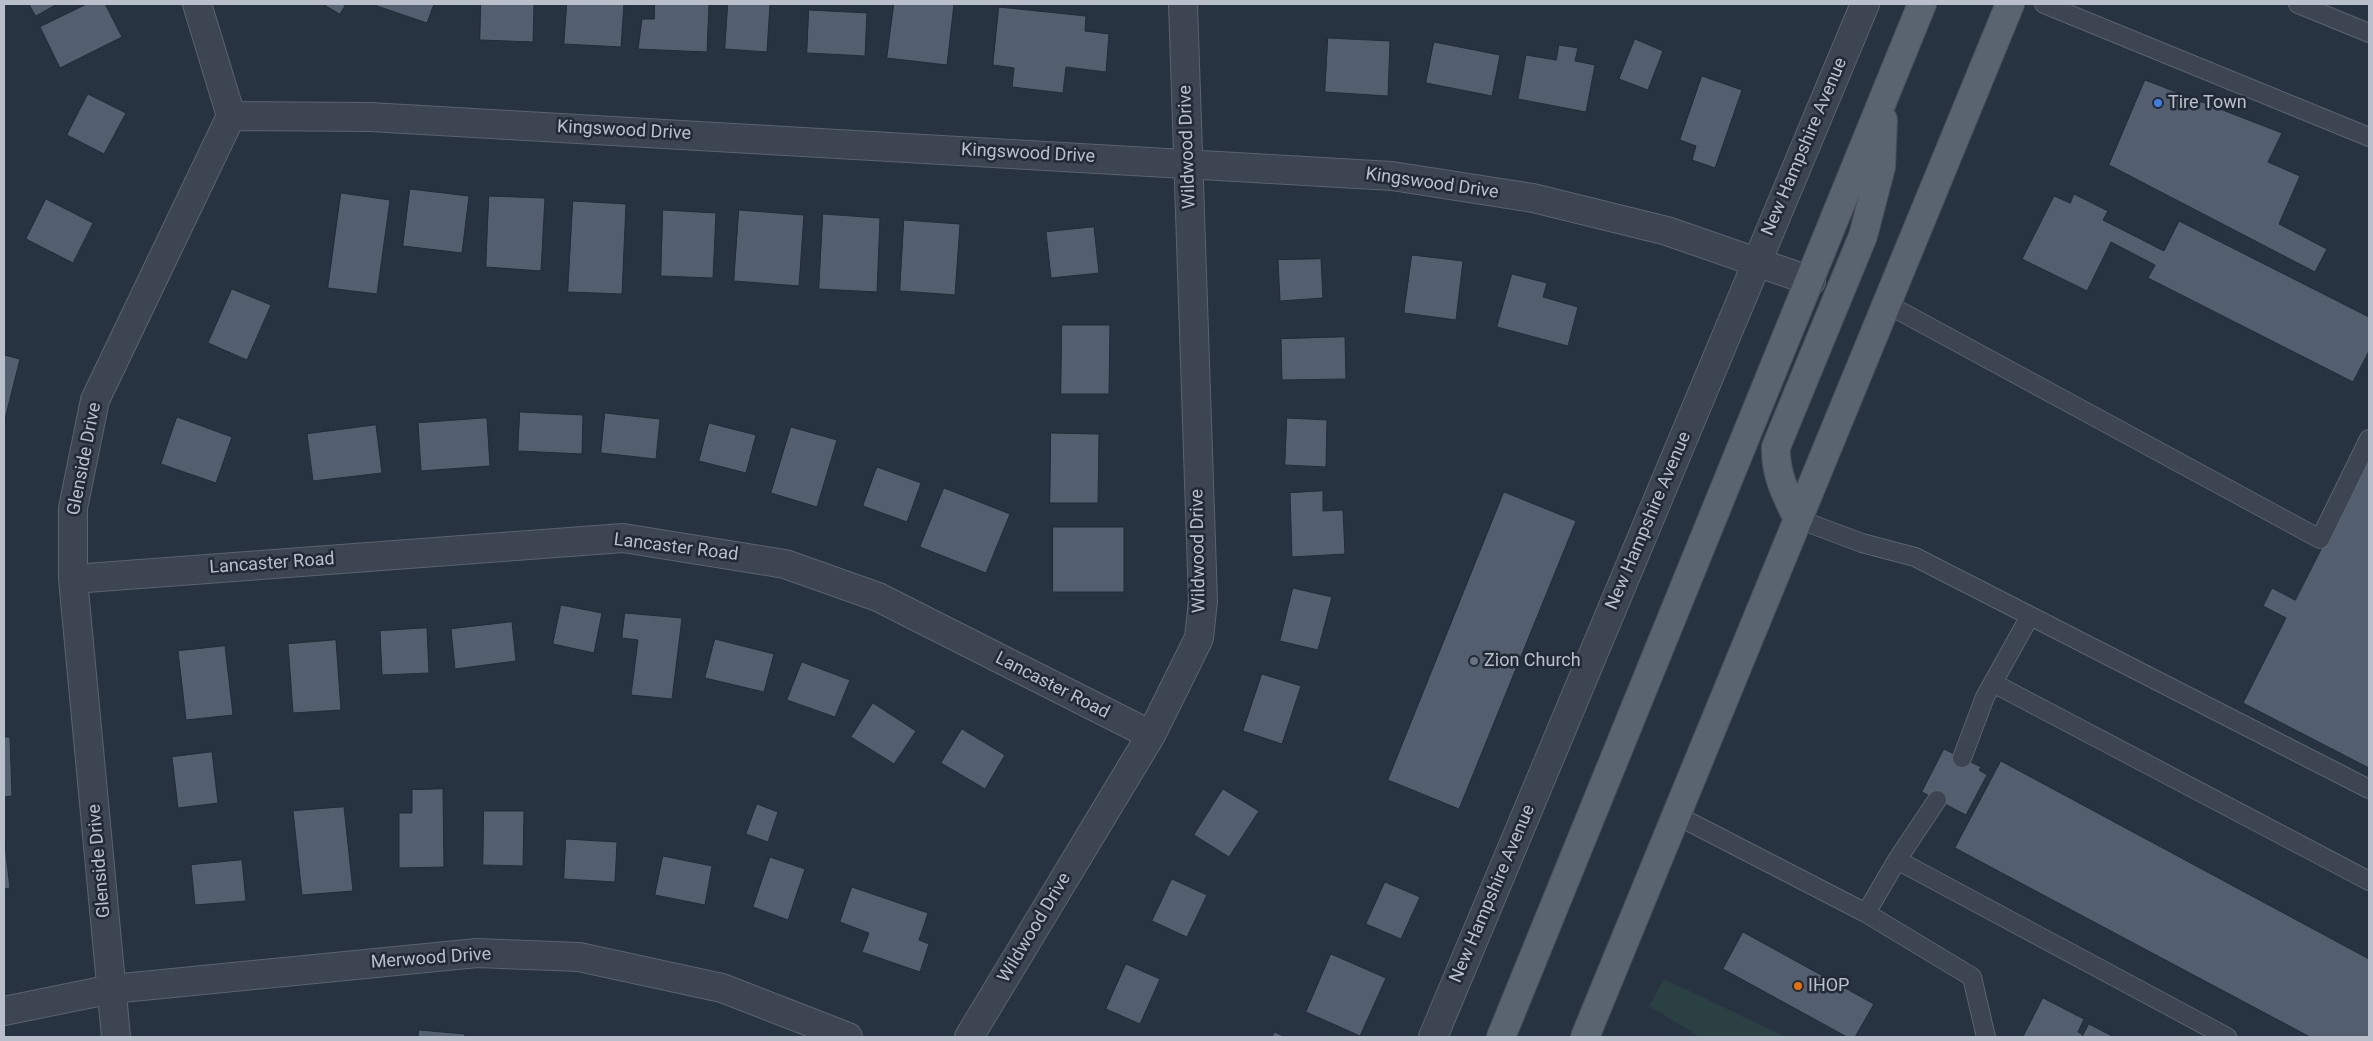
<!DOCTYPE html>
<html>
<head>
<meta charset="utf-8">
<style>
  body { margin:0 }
  #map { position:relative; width:2373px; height:1041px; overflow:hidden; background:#283341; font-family:Roboto,sans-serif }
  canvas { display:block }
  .frame { position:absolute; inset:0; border:5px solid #b9c0cb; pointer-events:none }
</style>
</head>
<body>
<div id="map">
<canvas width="2373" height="1041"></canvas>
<div class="frame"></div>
</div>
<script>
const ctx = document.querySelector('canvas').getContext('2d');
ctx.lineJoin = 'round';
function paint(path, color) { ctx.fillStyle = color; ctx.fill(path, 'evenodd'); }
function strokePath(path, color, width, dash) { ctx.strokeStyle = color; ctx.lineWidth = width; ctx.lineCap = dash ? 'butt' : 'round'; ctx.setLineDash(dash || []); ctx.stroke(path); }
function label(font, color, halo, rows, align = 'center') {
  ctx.font = font + ' Roboto,sans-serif'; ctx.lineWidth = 5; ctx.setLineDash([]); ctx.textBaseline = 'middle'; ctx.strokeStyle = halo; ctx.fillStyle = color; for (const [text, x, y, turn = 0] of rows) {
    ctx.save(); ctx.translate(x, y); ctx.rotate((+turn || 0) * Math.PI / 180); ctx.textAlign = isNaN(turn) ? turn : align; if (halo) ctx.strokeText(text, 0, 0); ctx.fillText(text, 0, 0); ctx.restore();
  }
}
const green = new Path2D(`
  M1664,979L1786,1037H1700L1649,1006Z`);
const building = new Path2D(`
  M29,4H57L36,16Z
  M87,4H105L122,37L60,68L40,27Z
  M323,4H346L340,14Z
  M377,4H434L427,23L377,6Z
  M481,4H534L533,42L480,40Z
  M567,4H624L621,47L564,44Z
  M655,4H709L707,52L638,49L642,19H654Z
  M728,4H770L767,52L725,49Z
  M894,4H954L947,65L887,58Z
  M999,7L1086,16L1085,31L1109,34L1106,72L1066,67L1063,93L1012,87L1014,68L993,65Z
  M809,10L867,13L865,56L807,53Z
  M1328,38L1390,41L1388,96L1325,92Z
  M1635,39L1663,51L1648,90L1619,79Z
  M1434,42L1500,55L1492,96L1426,83Z
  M1559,45L1578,48L1575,61L1595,65L1586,112L1518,99L1526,55L1556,60Z
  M1702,76L1742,90L1715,168L1692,160L1696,146L1680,140Z
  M2145,80L2282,133L2268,162L2300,176L2279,224L2327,249L2315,272L2109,165Z
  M88,94L126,113L104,154L67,135Z
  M410,189L469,196L462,253L403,246Z
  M341,193L390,200L377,294L328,288Z
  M2074,194L2108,211L2103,220L2164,251L2179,221L2369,317V351L2353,382L2148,278L2155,265L2111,242L2087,291L2022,259L2054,196L2070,203Z
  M489,196L545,198L541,271L486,267Z
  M46,199L93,223L73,263L26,239Z
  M573,201L626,204L622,294L568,292Z
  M663,210L716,213L713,278L661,276Z
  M739,210L804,215L799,286L734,281Z
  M823,214L880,218L877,292L819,289Z
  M904,220L960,224L955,295L900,291Z
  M1094,227L1099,273L1051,278L1046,232Z
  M1412,255L1463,261L1456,320L1404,313Z
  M1321,259L1323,298L1280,301L1278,260Z
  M1512,274L1547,283L1543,297L1578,307L1568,346L1497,327Z
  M232,289L271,305L247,360L208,343Z
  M1062,325H1110L1109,394H1061Z
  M1345,337L1346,379L1282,380L1281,339Z
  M4,355L20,359L4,423Z
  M520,412L583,415L582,454L518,451Z
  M605,413L660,419L656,459L601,453Z
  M177,417L232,437L216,483L161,464Z
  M487,418L490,466L421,471L418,423Z
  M1287,418L1327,420L1326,467L1285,465Z
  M709,423L756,435L746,473L699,461Z
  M376,425L382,473L313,481L307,434Z
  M791,427L837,440L817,507L771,493Z
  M1051,433L1099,434L1098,503H1050Z
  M2369,455V768L2243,703L2286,618L2263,606L2272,588L2295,600Z
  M877,467L921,483L907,522L863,506Z
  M944,488L1010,514L986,573L920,547Z
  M1323,491V511L1343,510L1345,554L1292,557L1290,493Z
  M1504,492L1576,521L1459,809L1388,780Z
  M1053,527H1124V592H1053Z
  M1293,588L1332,597L1318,650L1280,641Z
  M561,605L602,613L594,653L553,644Z
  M625,613L682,618L672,699L631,695L638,640L622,638Z
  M512,622L516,661L455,669L451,629Z
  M427,628L429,673L382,675L380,631Z
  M715,639L774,654L764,692L705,678Z
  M336,640L341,710L293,713L288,644Z
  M225,646L233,715L186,720L178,651Z
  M802,662L850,680L835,717L787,700Z
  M1262,674L1301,686L1282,744L1243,731Z
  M873,703L916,731L894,764L851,737Z
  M962,729L1005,755L985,789L941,763Z
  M4,737H10L12,796L4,797Z
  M1944,749L1981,767L1979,770L1987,775L1966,815L1922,792Z
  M212,752L218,803L178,808L172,757Z
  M2001,761L2369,959V1037H2310L1955,848Z
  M443,789L444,867L399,868V813H412V790Z
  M1223,789L1259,811L1229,857L1194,835Z
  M757,804L778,812L768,842L746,834Z
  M344,807L353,891L302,895L293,811Z
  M484,811H524L523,866L483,865Z
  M4,837L10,888L4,889Z
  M566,839L617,842L615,882L564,879Z
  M663,856L712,866L705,905L655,895Z
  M770,857L805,869L788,920L753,907Z
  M242,860L246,901L195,905L191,865Z
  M1172,879L1207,895L1187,937L1152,921Z
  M1385,882L1420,897L1401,939L1366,924Z
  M852,887L928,913L919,940L929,944L920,972L862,952L869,933L840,922Z
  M1743,932L1874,1004L1855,1037H1847L1723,969Z
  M1331,954L1386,978L1360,1036L1306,1012Z
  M1126,964L1160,979L1140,1024L1106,1009Z
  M2043,998L2084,1019L2078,1032L2083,1035L2082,1037H2023Z
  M2089,1024L2114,1037H2082Z
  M419,1030L465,1034L464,1037H418Z
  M1275,1032L1285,1037H1272Z`);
const service = new Path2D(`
  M2044,4L2369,137
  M2298,4L2369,33
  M1885,303L2320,539L2369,439
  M1798,519L1862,543L1915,557L2369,789
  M1993,683L2369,881
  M1962,758L1985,697L2030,616
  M1937,800L1897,860L2227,1037
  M1676,815L1866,913L1897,860
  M1866,913L1972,977L1986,1037`);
const minor = new Path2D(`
  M231,116L370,117L1392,176L1533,198L1667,231L1811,281
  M73,579L623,538L785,564L878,597L1151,735
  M4,1011L112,989L477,953L579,957L722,988L848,1037
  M116,1037L73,579V508L95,400L231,116L197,4
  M969,1037L1151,735L1199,638L1203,601L1183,4
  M1433,1037L1865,4`);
const primary = new Path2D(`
  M1798,519C1786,495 1775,474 1776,447L1863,236L1881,167L1883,120
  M1501,1037L1922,4
  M1585,1037L2010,4`);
const markers = [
  [2158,103,5,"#3f7fe0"],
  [1474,661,5,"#6b7280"],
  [1798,986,5,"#e8710a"]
];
const poiNames = [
  ["Tire Town",2168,103],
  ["Zion Church",1484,661],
  ["IHOP",1808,986]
];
const streetNames = [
  ["Kingswood Drive",624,131,3],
  ["Wildwood Drive",1188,147,-92],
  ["New Hampshire Avenue",1805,147,-67],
  ["Kingswood Drive",1028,154,3],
  ["Kingswood Drive",1432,184,8],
  ["Glenside Drive",85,459,-79],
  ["New Hampshire Avenue",1649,521,-67],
  ["Lancaster Road",676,548,7],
  ["Wildwood Drive",1199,551,-91],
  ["Lancaster Road",272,564,-4],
  ["Lancaster Road",1052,686,27],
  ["Glenside Drive",100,861,-95],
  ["New Hampshire Avenue",1493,894,-67],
  ["Wildwood Drive",1035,928,-59],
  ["Merwood Drive",431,959,-4]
];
paint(green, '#2a4042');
paint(building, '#535e6e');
strokePath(building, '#232c38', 1);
strokePath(service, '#5a636e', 20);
strokePath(minor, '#5a636e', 30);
strokePath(primary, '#464e5a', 30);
strokePath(service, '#3c4551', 18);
strokePath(minor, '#3c4551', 28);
strokePath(primary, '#5a6471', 28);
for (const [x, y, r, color] of markers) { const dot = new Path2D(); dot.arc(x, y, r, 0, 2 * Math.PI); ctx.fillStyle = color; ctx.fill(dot); strokePath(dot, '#212a36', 2); }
label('18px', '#b9c0cb', '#212a36', poiNames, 'left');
label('18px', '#b9c0cb', '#212a36', streetNames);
</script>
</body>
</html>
